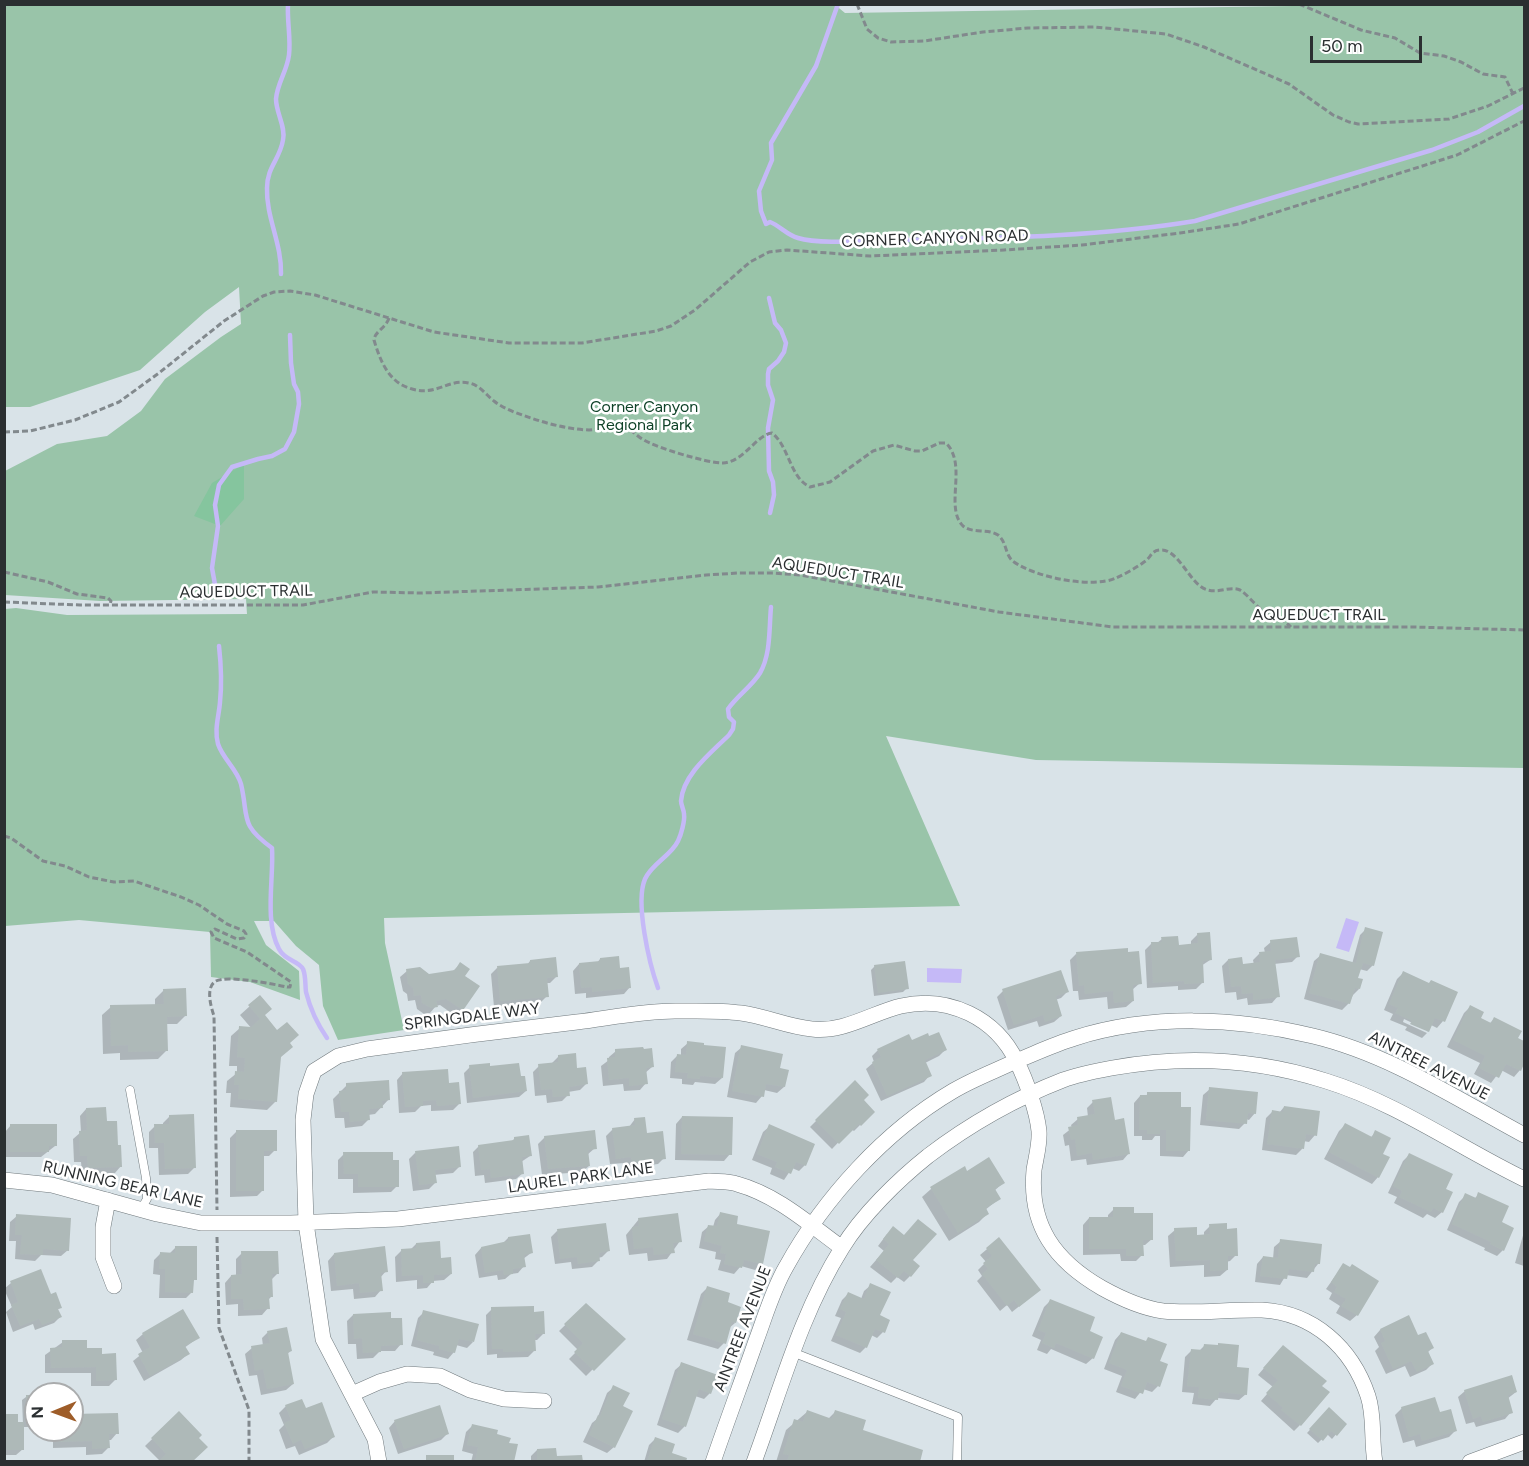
<!DOCTYPE html>
<html>
<head>
<meta charset="utf-8">
<style>
  body { margin:0 }
  #map { position:relative; width:1529px; height:1466px; overflow:hidden; background:#d9e3e8; font-family:Figtree,sans-serif }
  canvas { display:block }
  .frame { position:absolute; inset:0; border:6px solid #2b2f31; pointer-events:none }
  .north { position:absolute; left:24px; top:1382px; width:60px; height:60px; box-sizing:border-box; background:#fff; border:2px solid #aaacad; border-radius:50%; rotate:269deg; font-size:16px; font-weight:700; line-height:24px; text-align:center; color:#2b2f31 }
  .north::after { content:''; display:block; margin:auto; width:21px; height:27px; background:#9e5d29; clip-path:polygon(50% 0,100% 100%,50% 72%,0 100%) }
  .scale { position:absolute; left:1310px; top:36px; width:112px; height:27px; box-sizing:border-box; border:3px solid #2b2f31; border-top:0; padding-left:8px; font-size:18px; line-height:21px; white-space:nowrap; color:#2b2f31; -webkit-text-stroke:4px #fff; paint-order:stroke }
</style>
</head>
<body>
<div id="map">
<canvas width="1529" height="1466"></canvas>
<div class="frame"></div>
<div class="north">N</div>
<div class="scale">50 m</div>
</div>
<script>
const ctx = document.querySelector('canvas').getContext('2d');
ctx.lineJoin = 'round';
function paint(path, color) { ctx.fillStyle = color; ctx.fill(path, 'evenodd'); }
function strokePath(path, color, width, dash) { ctx.strokeStyle = color; ctx.lineWidth = width; ctx.lineCap = dash ? 'butt' : 'round'; ctx.setLineDash(dash || []); ctx.stroke(path); }
function label(font, color, halo, rows, align = 'center') {
  ctx.font = font + ' Figtree,sans-serif'; ctx.lineWidth = 5; ctx.setLineDash([]); ctx.textBaseline = 'middle'; ctx.strokeStyle = halo; ctx.fillStyle = color; for (const [text, x, y, turn = 0] of rows) {
    ctx.save(); ctx.translate(x, y); ctx.rotate((+turn || 0) * Math.PI / 180); ctx.textAlign = isNaN(turn) ? turn : align; if (halo) ctx.strokeText(text, 0, 0); ctx.fillText(text, 0, 0); ctx.restore();
  }
}
const green = new Path2D(`
  M834,4L845,13L1356,5H1524V768L1036,760L886,736L960,906L384,918L385,943L404,1030L338,1040L323,1006L319,965L296,946L274,921H254L266,945L299,971L300,1000L250,982L211,977L210,932L79,920L5,926V609L16,608L67,615L247,614L246,599L100,601L5,595V471L57,444L107,436L141,411L165,379L221,337L241,324L239,287L205,312L140,370L30,407H5V5Z`);
const forest = new Path2D(`
  M244,464V499L220,526L194,516L212,483Z`);
const water = new Path2D(`
  M1346,918L1359,922L1349,952L1336,948Z
  M927,968L962,969L961,983L927,982Z`);
const shadow = new Path2D(`
  M1366,929L1373,965L1367,971L1359,969L1356,979L1359,989L1353,995L1349,1003L1342,1010L1304,999L1314,961L1321,955L1352,964L1360,935Z
  M1198,934L1210,960L1201,966L1203,982L1196,989L1178,990V986L1147,988L1145,950L1151,944L1157,943L1162,939L1177,946L1191,945V941Z
  M1271,942L1298,956L1292,962L1274,964L1278,996L1272,1003L1248,1005L1247,998L1237,1000L1236,992L1225,993L1222,966L1228,960L1242,966L1254,965L1253,960L1259,954L1265,953L1264,948Z
  M1076,954L1140,983L1132,990L1133,1001L1126,1007L1108,1009L1107,997L1079,1000L1078,991H1073L1070,960Z
  M600,959L619,970L630,987L624,994L586,998V993L575,994L573,971L579,964L597,963Z
  M530,961L556,977L550,983H546L547,996L541,1002L494,1007L491,974L497,968L527,965Z
  M460,964L463,976V1008L456,1015H454L440,1005L436,1006L430,1013L424,1014L417,1009L415,1000L408,1001L407,994L403,991L400,977L407,971L429,975L453,971Z
  M875,966L907,988L903,992L874,996L871,970Z
  M1403,973L1443,1021L1437,1028L1431,1025L1427,1032V1030L1404,1019L1403,1022L1427,1033L1422,1038L1405,1030L1407,1027L1390,1020L1393,1014L1384,1010L1397,979Z
  M164,990L186,1015L177,1024H166V1051L158,1059L120,1060V1053L103,1054L102,1015L111,1007L155,1005V999Z
  M1003,991L1067,992L1061,998L1055,1000L1061,1016L1054,1022L1039,1027L1037,1021L1008,1030L997,997Z
  M260,997L263,1016L288,1044L279,1058L276,1101L267,1110L230,1107L231,1093H226L227,1081L237,1073V1066H229L231,1036L240,1028L252,1029L240,1015Z
  M1471,1006L1479,1019L1489,1024L1494,1019L1516,1039L1524,1043V1061L1520,1070L1514,1077L1501,1070L1491,1083L1474,1074L1480,1063L1447,1047L1464,1013Z
  M911,1042L945,1050L939,1056L925,1063L930,1075L924,1082L881,1101L866,1069L874,1062L872,1056L878,1050Z
  M688,1043L722,1078L715,1084L695,1082L693,1085L682,1084V1079L670,1078L671,1062L677,1056H681V1049Z
  M742,1047L779,1069L784,1087L777,1093L764,1090L762,1096L756,1103L727,1097L735,1053Z
  M616,1051L652,1067L645,1073L646,1083L640,1090L624,1091L623,1084L603,1086L601,1066L609,1060V1057Z
  M558,1057L576,1069L586,1084L580,1090L568,1092V1095L562,1101L547,1103L546,1095L535,1096L533,1072L539,1066L552,1063Z
  M470,1067L489,1068L519,1078L526,1091L519,1097L467,1103L464,1073Z
  M403,1073L447,1085L459,1104L453,1110L431,1111V1105L421,1106L415,1112L399,1113L397,1080Z
  M855,1082L861,1100L873,1112L854,1131L851,1129L832,1149L810,1127Z
  M347,1085L389,1099L375,1114L368,1115V1120L362,1126L345,1128L344,1118H335L333,1099Z
  M1210,1089L1255,1113L1249,1120L1246,1119L1245,1123L1239,1129L1200,1125L1203,1095Z
  M1148,1094L1179,1108L1189,1150L1183,1157L1160,1156V1136H1155L1152,1140H1142V1136H1134V1103L1140,1096H1145Z
  M1093,1102L1114,1122L1129,1153L1123,1160L1087,1165L1086,1159L1071,1161L1069,1145L1065,1146L1063,1135L1072,1128L1071,1125L1078,1119L1088,1117L1087,1108Z
  M1284,1107L1315,1135L1309,1142L1303,1141L1302,1149L1296,1155L1262,1150L1266,1118L1272,1112L1279,1113Z
  M86,1109L105,1123L116,1146L121,1166L115,1173L82,1174L81,1162H74L73,1139L81,1132L80,1116Z
  M169,1117L194,1168L188,1174L159,1175L158,1148H149V1132L155,1126L163,1125V1123Z
  M682,1117L730,1154L724,1161L675,1160L676,1124Z
  M635,1119L664,1158L658,1164L626,1168L625,1163L610,1164L606,1136L613,1129L629,1127Z
  M11,1125L55,1146L41,1157H5V1132Z
  M1345,1125L1370,1138L1376,1132L1381,1154L1378,1177L1372,1184L1324,1159L1339,1131Z
  M770,1126L805,1165L799,1171L792,1168L784,1180L770,1174L772,1168L752,1160L763,1132Z
  M236,1132L275,1150L269,1156H263V1190L257,1196L230,1197V1138Z
  M545,1137L595,1148L587,1155L589,1166L582,1172L542,1175L538,1144Z
  M515,1138L530,1156L521,1162L523,1173L516,1179L485,1183L484,1175L475,1176L473,1152L479,1146L511,1142Z
  M415,1153L460,1166L453,1173L434,1175L435,1183L429,1189L413,1191L409,1159Z
  M344,1154L397,1186L391,1192L353,1193V1179H338V1160Z
  M1409,1155L1444,1190L1442,1212L1435,1218L1427,1214L1423,1218L1394,1203L1397,1197L1388,1193L1403,1161Z
  M966,1173L1003,1183L994,1191L999,1199L985,1210L987,1214L979,1222L949,1241L922,1197L931,1189Z
  M1479,1194L1500,1223L1503,1250L1497,1256L1484,1250L1485,1248L1447,1230L1459,1202L1466,1195L1474,1199Z
  M1114,1209L1132,1215L1152,1239L1145,1245H1142V1255L1136,1261H1121L1120,1254L1083,1255V1225L1089,1218H1108V1215Z
  M721,1213L735,1225L762,1263L755,1270L741,1266L734,1274L718,1270L721,1260L715,1259L716,1252L699,1248L702,1232L709,1226L713,1227L715,1220Z
  M17,1216L68,1250L61,1256L41,1255L35,1261L15,1259L16,1241H9L10,1222Z
  M639,1219L680,1241L667,1259L648,1261L647,1253L629,1255L626,1235Z
  M1210,1226L1226,1230L1236,1255L1230,1261L1226,1262L1227,1270L1220,1276L1204,1277V1265L1170,1267L1168,1236L1175,1230L1195,1236H1204V1232Z
  M557,1231L608,1251L602,1257L598,1258V1261L592,1267L572,1269L571,1262L555,1264L551,1237Z
  M1524,1232V1266L1515,1263Z
  M887,1234L911,1260L910,1276L904,1282L897,1277L891,1283L870,1267L884,1251L878,1246Z
  M508,1238L531,1253L523,1259L524,1266L518,1273L511,1274L505,1279L498,1280L497,1275L479,1278L475,1255L481,1248L503,1243Z
  M999,1239L1032,1296L1012,1312L1007,1305L1000,1311L977,1281L982,1276L978,1270L986,1262L980,1255Z
  M1281,1241L1318,1264L1307,1278L1286,1275L1280,1285L1255,1282L1257,1264L1263,1257L1273,1259L1274,1247Z
  M416,1244L439,1259L451,1274L444,1280L433,1281L427,1288L417,1289V1280L396,1282L395,1257L401,1251L410,1250Z
  M176,1247L195,1279L192,1282V1292L186,1298H159L160,1275L153,1274L154,1260L160,1254H169Z
  M242,1253L278,1273L271,1280V1297L268,1300V1308L262,1315L238,1316V1304L226,1305L225,1283L231,1276H236V1259Z
  M334,1254L386,1271L380,1278L381,1290L375,1297L354,1299L353,1289L331,1291L328,1261Z
  M1343,1265L1357,1315L1350,1321L1336,1313L1340,1306L1329,1299L1332,1293L1326,1289Z
  M11,1283L50,1296L60,1308L57,1310L60,1317L54,1323L35,1330L33,1324L13,1332L6,1312L12,1307L4,1289Z
  M871,1285L883,1332L877,1338L871,1335L866,1347L860,1353L831,1341L841,1318L835,1316L842,1300L848,1294L861,1299L864,1291Z
  M707,1288L726,1303L735,1323L728,1329L724,1343L718,1349L687,1340L701,1294Z
  M1051,1300L1088,1332L1093,1358L1086,1364L1051,1349L1047,1354L1037,1350L1041,1340L1032,1336L1044,1307Z
  M586,1305L623,1339L586,1376L569,1359L578,1350L559,1331Z
  M492,1309L533,1313L543,1334L537,1340H534V1351L528,1357L497,1358V1354L487,1355L486,1315Z
  M424,1312L473,1342L467,1348L456,1345L454,1352L448,1359L433,1355L434,1352L411,1346L418,1318Z
  M353,1315L390,1320L401,1344L395,1351H380L373,1358L357,1359L356,1344H348L347,1321Z
  M1408,1317L1418,1337L1432,1348L1427,1353L1432,1364L1426,1370L1410,1377L1405,1366L1386,1374L1375,1351L1379,1347L1374,1337L1380,1330Z
  M268,1332L291,1351L287,1354L293,1384L286,1390L261,1395L257,1375L249,1376L245,1354L252,1348L263,1346L262,1338Z
  M1121,1333L1158,1362V1386L1152,1392L1143,1389L1135,1399L1116,1392L1122,1376L1104,1369L1115,1340Z
  M143,1334L198,1338L184,1348L188,1354L181,1360L144,1381L133,1361L143,1353L136,1340Z
  M63,1342L100,1355L115,1380L109,1386H91V1373H45V1355Z
  M1205,1345L1235,1368L1246,1394L1239,1400L1217,1398L1210,1406L1192,1404L1194,1393L1182,1392L1185,1357L1192,1350L1199,1351Z
  M1277,1353L1300,1425L1294,1431L1261,1401L1273,1387L1258,1375Z
  M682,1364L710,1393L704,1399L695,1396L684,1427L678,1433L657,1425L675,1370Z
  M614,1387L621,1407L614,1447L607,1453L583,1442L592,1423L597,1419L607,1393Z
  M1465,1391L1516,1392L1507,1399L1511,1412L1505,1419L1476,1427L1474,1422L1466,1424L1458,1397Z
  M36,1396V1427H22L23,1449L16,1455H4V1416L17,1424H23L22,1400L26,1397Z
  M286,1406L305,1410L333,1437L327,1443L299,1455L295,1446L286,1449L279,1430L284,1425L279,1413Z
  M1402,1408L1439,1414L1455,1431L1449,1437L1416,1447L1414,1440L1403,1443L1395,1415Z
  M1329,1409L1345,1424L1332,1439L1327,1434L1318,1443L1307,1433Z
  M807,1412L828,1419L835,1412L861,1431L918,1462H776L786,1430Z
  M179,1413L200,1435L160,1461L145,1446Z
  M72,1416L117,1433L111,1440H108V1448L102,1454L86,1455V1447L53,1448V1430H72Z
  M395,1421L447,1434L441,1440L398,1454L389,1428Z
  M473,1425L508,1444L513,1462H471L473,1454L462,1451L466,1432Z
  M655,1439L670,1454L684,1462H644L649,1445Z
  M537,1450L555,1458L581,1462H531V1456Z`);
const stream = new Path2D(`
  M838,4L816,66L771,143L772,160L759,191L761,211L766,224L770,222C780,226 787,235 798,238C820,245 873,240 898,240C998,238 1097,237 1195,221L1432,150L1478,132L1524,106
  M281,274C282,244 266,217 267,188C267,167 280,159 283,140C286,127 276,113 276,99C277,84 287,71 289,55C291,38 287,22 288,4
  M769,298L775,323L781,330L786,343L784,352L778,361L769,369L768,374V385L773,400L768,428L769,471L773,482L774,495L770,513
  M216,590L212,568L218,526L215,505L219,485L232,467L258,459L272,456L285,449L294,432L299,404L298,392L294,384L291,363L290,335
  M219,646C221,664 222,683 220,702C219,716 214,729 218,744C223,759 237,769 241,784C249,818 239,824 272,848C274,878 264,921 279,949C285,961 298,960 303,969C306,976 305,985 306,992C310,1008 318,1025 327,1038
  M658,988C649,963 635,902 645,879C652,863 671,856 678,841C681,835 685,821 684,814C684,810 681,805 681,801C683,774 712,752 729,735L733,729L734,722L729,717L728,709C737,696 752,686 760,673C771,654 769,628 771,607`);
const building = new Path2D(`
  M1365,927L1383,932L1374,966L1363,963L1358,978L1363,979L1360,989L1355,988L1350,1004L1309,993L1320,953L1356,963Z
  M1210,932L1212,960L1203,961L1204,983L1184,984V981L1153,983L1151,942H1162L1161,937L1178,936L1179,945L1198,943L1197,933Z
  M1297,937L1300,957L1275,960L1280,997L1253,1000V993L1242,994L1241,986L1231,987L1228,959L1242,957L1243,964L1260,962L1259,952L1271,951L1270,940Z
  M1128,948V952L1139,951L1142,984L1133,985L1134,1001L1114,1003L1113,991L1085,994L1084,985L1079,986L1076,952Z
  M619,956L620,968L629,967L631,988L592,992V987L581,988L579,963L600,961V958Z
  M556,957L558,977L547,978L549,997L500,1001L497,966L530,963V960Z
  M905,961L909,989L878,993L874,965Z
  M460,962L470,969L465,976L480,986L464,1009H461L446,999L436,1001L438,1007L431,1008L422,1003L421,995L414,996L413,988L408,984L406,969L420,967L429,974L455,970Z
  M1061,970L1069,992L1056,996L1062,1016L1045,1022L1043,1015L1014,1025L1002,989Z
  M1403,971L1429,983L1431,980L1458,992L1445,1022L1435,1018L1429,1032L1410,1024L1412,1021L1395,1013L1398,1008L1389,1004Z
  M186,988L187,1016L167,1017L168,1051L128,1052V1045L111,1046L110,1005L164,1004L163,989Z
  M260,995L272,1009L265,1015L277,1030L287,1022L299,1035L290,1043L293,1047L281,1057L277,1102L238,1099L239,1085H234L235,1071L244,1072L245,1058L237,1057L239,1026L251,1027L260,1019L248,1005Z
  M1470,1005L1484,1012L1481,1018L1491,1023L1494,1017L1522,1031L1518,1038L1524,1041V1064L1521,1071L1506,1064L1499,1078L1479,1068L1485,1056L1453,1040Z
  M939,1032L947,1050L925,1060L932,1076L887,1096L872,1062L881,1057L877,1049L909,1034L912,1040L928,1033L929,1036Z
  M687,1041L704,1043V1045L726,1047L723,1078L700,1076V1079L687,1078L688,1073L675,1072L677,1054L686,1055Z
  M741,1045L783,1054L780,1068L789,1070L785,1087L766,1084L764,1097L732,1091Z
  M643,1047L644,1049L652,1048L654,1067L646,1068L648,1084L629,1086V1078L609,1080L607,1058L615,1057V1049Z
  M576,1053L577,1068L586,1067L588,1084L569,1087L570,1096L553,1097L552,1089L541,1090L538,1064L558,1062V1055Z
  M490,1063V1066L519,1063L521,1076H525L527,1091L473,1098L469,1065Z
  M448,1069L449,1083L459,1082L461,1104L437,1106L436,1100L423,1101V1106L405,1107L402,1072Z
  M389,1080L390,1100L382,1101L383,1108L369,1109L370,1120L350,1122L349,1112H341L339,1091L346,1090V1083Z
  M855,1080L869,1095L864,1100L875,1112L861,1126L859,1124L839,1144L815,1120Z
  M1209,1087L1258,1092L1256,1114L1248,1113L1247,1124L1206,1120Z
  M1147,1092H1181V1107H1191L1190,1151H1166V1130H1160V1134H1147V1130H1139L1140,1095H1147Z
  M1111,1097L1115,1120L1124,1118L1130,1154L1093,1160L1092,1153L1077,1156L1075,1139L1071,1140L1068,1127L1078,1125L1077,1117L1095,1114L1092,1100Z
  M1284,1106L1320,1111L1317,1136L1306,1134L1304,1149L1267,1144L1272,1110L1283,1112Z
  M106,1107L107,1121H117L118,1145H121L122,1167L88,1168L87,1156H80L79,1131L87,1130L86,1108Z
  M194,1114L196,1168L165,1169L164,1143H155L154,1124H169V1115Z
  M682,1116L733,1117L732,1155L681,1154Z
  M645,1117L647,1133L663,1131L666,1159L632,1163L631,1157L616,1159L612,1128L635,1125L634,1118Z
  M1345,1123L1372,1137L1375,1130L1391,1138L1383,1154L1390,1157L1379,1178L1329,1152Z
  M10,1124H57V1146H49V1152H10Z
  M769,1124L815,1144L806,1166L796,1162L791,1174L775,1167L777,1162L757,1154Z
  M236,1130H277V1151H264V1191H236Z
  M595,1130L597,1149L588,1150L590,1166L548,1169L544,1136Z
  M529,1135L532,1156L522,1157L524,1174L491,1178L490,1169L481,1170L478,1145L514,1140V1137Z
  M459,1146L461,1167L435,1170L437,1183L419,1185L415,1151Z
  M343,1152H393V1160H399V1187H358V1174H344Z
  M1409,1153L1453,1174L1446,1189L1453,1192L1443,1213L1433,1208L1431,1212L1399,1197L1402,1191L1393,1186Z
  M989,1157L1005,1183L995,1189L1001,1199L986,1208L989,1214L958,1233L930,1187L965,1166L967,1171Z
  M1478,1192L1509,1206L1502,1222L1514,1228L1504,1251L1490,1244L1491,1242L1452,1224L1465,1193L1476,1198Z
  M1113,1207H1134V1213H1153V1240H1143L1144,1256H1126V1249H1089V1217H1113Z
  M720,1212L738,1216L737,1224L770,1231L763,1264L744,1260L742,1268L724,1264L726,1254L720,1253L722,1246L704,1241L708,1225L717,1226Z
  M678,1213L682,1242L673,1243L675,1253L654,1255L653,1247L634,1249L632,1227L639,1226L638,1218Z
  M16,1214L71,1218L69,1251L43,1249V1255L20,1254L22,1235H15Z
  M918,1219L937,1234L913,1260L920,1266L911,1277L904,1271L898,1278L876,1260L889,1244L883,1239L893,1226L904,1235Z
  M606,1223L610,1251L599,1253L600,1261L578,1264L577,1257L560,1259L557,1229Z
  M1227,1223V1229L1237,1228L1238,1256H1228V1270L1210,1271V1260L1176,1261L1174,1228L1197,1227V1235L1210,1234L1209,1224Z
  M530,1234L533,1253L524,1255L526,1267L513,1269V1274L504,1275L503,1270L485,1273L481,1247L508,1241V1237Z
  M999,1237L1041,1290L1019,1307L1014,1300L1007,1306L982,1274L988,1269L983,1263L992,1256L986,1248Z
  M1280,1239L1322,1244L1320,1264H1315L1314,1272L1289,1269L1287,1279L1260,1276L1263,1256L1278,1258Z
  M440,1241L441,1258L451,1257L452,1274L434,1275V1283H423V1275L402,1276L401,1249L416,1248V1243Z
  M175,1246H197V1280H194L193,1293L165,1292V1269H159L160,1252L175,1253Z
  M385,1246L388,1272L381,1273L383,1291L360,1293L359,1283L337,1286L334,1253Z
  M241,1251H278L279,1274H272L273,1297H269L270,1309L244,1310L243,1299H231V1275L242,1274Z
  M1343,1263L1350,1267L1352,1264L1379,1281L1358,1316L1341,1306L1346,1299L1334,1292L1337,1287L1331,1282Z
  M41,1269L51,1294L56,1292L62,1308L58,1309L62,1317L42,1325L39,1319L20,1326L11,1305L18,1302L10,1281Z
  M870,1283L891,1292L880,1315L890,1320L885,1333L875,1329L867,1348L836,1335L846,1312L840,1309L848,1292L864,1299Z
  M707,1286L730,1293L728,1302L741,1307L736,1323L732,1322L726,1344L693,1334Z
  M1050,1299L1095,1317L1090,1331L1103,1337L1094,1359L1056,1343L1054,1348L1042,1343L1046,1333L1038,1330Z
  M586,1303L626,1339L594,1371L574,1352L583,1343L564,1324Z
  M534,1306V1312L544,1311L545,1334H535L536,1351L503,1352V1349H492L491,1307Z
  M183,1309L200,1338L185,1346L190,1354L150,1376L138,1354L150,1347L142,1333Z
  M423,1310L479,1324L474,1342L459,1339L455,1353L439,1349V1346L416,1340Z
  M391,1312V1318H402L403,1345L381,1346V1352L363,1353L362,1338L354,1339L353,1314Z
  M1409,1315L1418,1335L1426,1332L1434,1348L1428,1351L1434,1364L1417,1372L1411,1361L1393,1369L1381,1343L1385,1341L1380,1329Z
  M287,1327L292,1351L288,1352L294,1384L267,1389L263,1369L255,1371L251,1346L270,1343L267,1331Z
  M1121,1332L1146,1341L1148,1337L1167,1344L1160,1361L1168,1364L1160,1387L1147,1382L1143,1394L1121,1386L1127,1370L1109,1363Z
  M62,1340H87V1348H102V1354L116,1353L117,1380L96,1381V1367L51,1368L50,1348L62,1347Z
  M1218,1343L1239,1345L1237,1367L1249,1368L1247,1395L1219,1392L1218,1400L1198,1398L1199,1387L1187,1386L1191,1349L1203,1350L1204,1344L1218,1345Z
  M1283,1345L1327,1381L1322,1386L1330,1392L1301,1426L1281,1410L1283,1408L1266,1393L1278,1380L1263,1368Z
  M681,1362L718,1375L711,1394L699,1389L686,1427L662,1419Z
  M1512,1375L1517,1392L1508,1395L1513,1413L1483,1422L1481,1416L1473,1419L1464,1390Z
  M613,1385L630,1393L623,1406L633,1411L615,1448L589,1435L598,1415L600,1416Z
  M26,1395H36V1424H27Z
  M1435,1397L1440,1412L1451,1409L1457,1431L1422,1441L1420,1434L1409,1437L1401,1407Z
  M302,1399L306,1408L322,1402L335,1437L305,1449L301,1440L293,1444L284,1423L291,1420L285,1405Z
  M440,1405L449,1434L404,1449L394,1420Z
  M1329,1407L1347,1424L1337,1436L1331,1431L1323,1441L1309,1429Z
  M807,1410L832,1419L835,1410L866,1420L863,1430L923,1450L920,1462H787L789,1455L783,1454L794,1419L803,1422Z
  M179,1411L202,1435L199,1438L208,1447L192,1462H158L166,1454L151,1438Z
  M118,1413L119,1434H109L110,1448L92,1449V1441L59,1442V1430H72V1414Z
  M4,1414H18V1422H24V1450H4Z
  M472,1424L498,1430L497,1434L511,1438L509,1443L518,1444L514,1462H475L478,1447L467,1445Z
  M655,1437L675,1444L672,1453L687,1458L686,1462H647Z
  M556,1448L557,1456L582,1455L583,1462H537V1449Z
  M426,1455H454V1462H426Z`);
const path = new Path2D(`
  M857,4L867,29L878,38L891,42L924,41L983,32L1028,28L1095,27L1166,34L1204,47L1289,84L1333,115L1349,122L1358,124L1449,119L1488,106L1524,88
  M1299,4L1361,30L1395,38L1420,53L1444,56L1461,62L1483,74L1505,77L1513,94
  M389,318C386,328 375,331 374,340C379,357 386,376 402,385C434,401 445,378 469,383C480,385 486,395 494,401C500,406 507,409 514,412C538,421 563,429 589,430C600,430 610,424 621,426C630,427 636,436 644,440C657,448 707,463 723,463C744,462 757,434 772,433C789,446 790,478 810,487L830,482L873,451L894,445L915,451H922L939,443H946C968,465 944,507 963,526C973,534 987,528 998,535C1007,542 1005,556 1014,562C1035,577 1092,589 1116,578C1125,574 1136,568 1144,562C1151,558 1151,550 1161,550C1176,549 1188,577 1200,586C1214,597 1228,585 1240,590C1247,594 1257,607 1263,611C1275,619 1279,615 1291,627
  M4,432L30,431L75,420L119,402L159,373L224,321L263,296L274,292L290,291L315,295L434,332L509,343H582L656,331L671,326L695,310L750,262L769,252L787,250L870,256L1004,250L1082,245L1180,233L1239,224L1457,155L1524,121
  M4,572L48,582L77,594L108,598L111,601L110,604
  M4,602L80,605H303L373,592L421,593L598,587L706,575L738,573H773L800,575L999,612L1113,627H1412L1524,630
  M4,836L11,838L43,861L65,866L89,877L114,882L134,881L181,897L199,905L227,924L244,931L246,934L244,938L237,939L215,929L211,932L214,938L247,952L291,982L290,987H287C274,984 227,975 216,981C205,987 211,1007 214,1016L217,1210
  M217,1237L219,1328L249,1410V1462`);
const service = new Path2D(`
  M130,1090L146,1178L147,1199L141,1209
  M792,1352L958,1417L957,1462`);
const minor = new Path2D(`
  M4,1180L52,1185L157,1214L201,1223H291L398,1219L709,1181C718,1182 728,1181 737,1184C777,1195 809,1224 842,1248
  M108,1200L103,1227V1257L114,1286
  M352,1394L379,1382L407,1374L440,1376L470,1390L504,1399L544,1401
  M379,1462L375,1439L323,1339L306,1223L303,1120L306,1094L314,1071L338,1056L367,1049C437,1039 507,1030 577,1022C609,1018 643,1011 675,1011C697,1011 720,1010 741,1013C765,1016 788,1027 812,1029C843,1033 872,1013 901,1006C949,995 996,1018 1017,1062C1026,1080 1037,1111 1039,1131C1040,1144 1036,1157 1034,1170C1029,1226 1055,1261 1102,1288C1120,1298 1142,1308 1163,1311C1196,1314 1230,1309 1262,1310C1314,1313 1352,1348 1368,1396C1375,1417 1371,1440 1375,1462
  M713,1462C727,1421 742,1381 756,1341C765,1317 773,1289 786,1267C824,1198 885,1131 953,1091C973,1079 995,1071 1016,1061C1036,1053 1055,1044 1075,1038C1151,1014 1236,1017 1313,1036C1389,1054 1457,1099 1524,1135
  M754,1462C781,1389 801,1313 842,1248C862,1215 898,1180 928,1156C970,1124 1014,1099 1063,1080C1079,1074 1096,1071 1112,1068C1184,1055 1257,1059 1326,1081C1397,1103 1458,1147 1524,1179
  M1470,1462L1524,1442`);
const streetNames = [
  ["CORNER CANYON ROAD",935,239,-2],
  ["AQUEDUCT TRAIL",838,573,9],
  ["AQUEDUCT TRAIL",246,592,-1],
  ["AQUEDUCT TRAIL",1319,615],
  ["SPRINGDALE WAY",472,1017,-7],
  ["AINTREE AVENUE",1429,1066,27],
  ["LAUREL PARK LANE",581,1178,-8],
  ["RUNNING BEAR LANE",123,1185,13],
  ["AINTREE AVENUE",743,1329,-69]
];
const parkNames = [
  ["Corner Canyon",644,407],
  ["Regional Park",644,425]
];
paint(green, '#99c4a9');
paint(forest, '#85c59e');
paint(water, '#c5b9f7');
paint(shadow, '#0003');
strokePath(stream, '#c5b9f7', 4.5);
paint(building, '#aeb9b8');
strokePath(service, '#70797d', 9);
strokePath(minor, '#70797d', 16);
strokePath(path, '#82898d', 3, [6, 3]);
strokePath(service, '#fff', 8);
strokePath(minor, '#fff', 15);
label('16px', '#2b2f31', '#fff', streetNames);
label('16px', '#0f4228', '#fff', parkNames);
</script>
</body>
</html>
